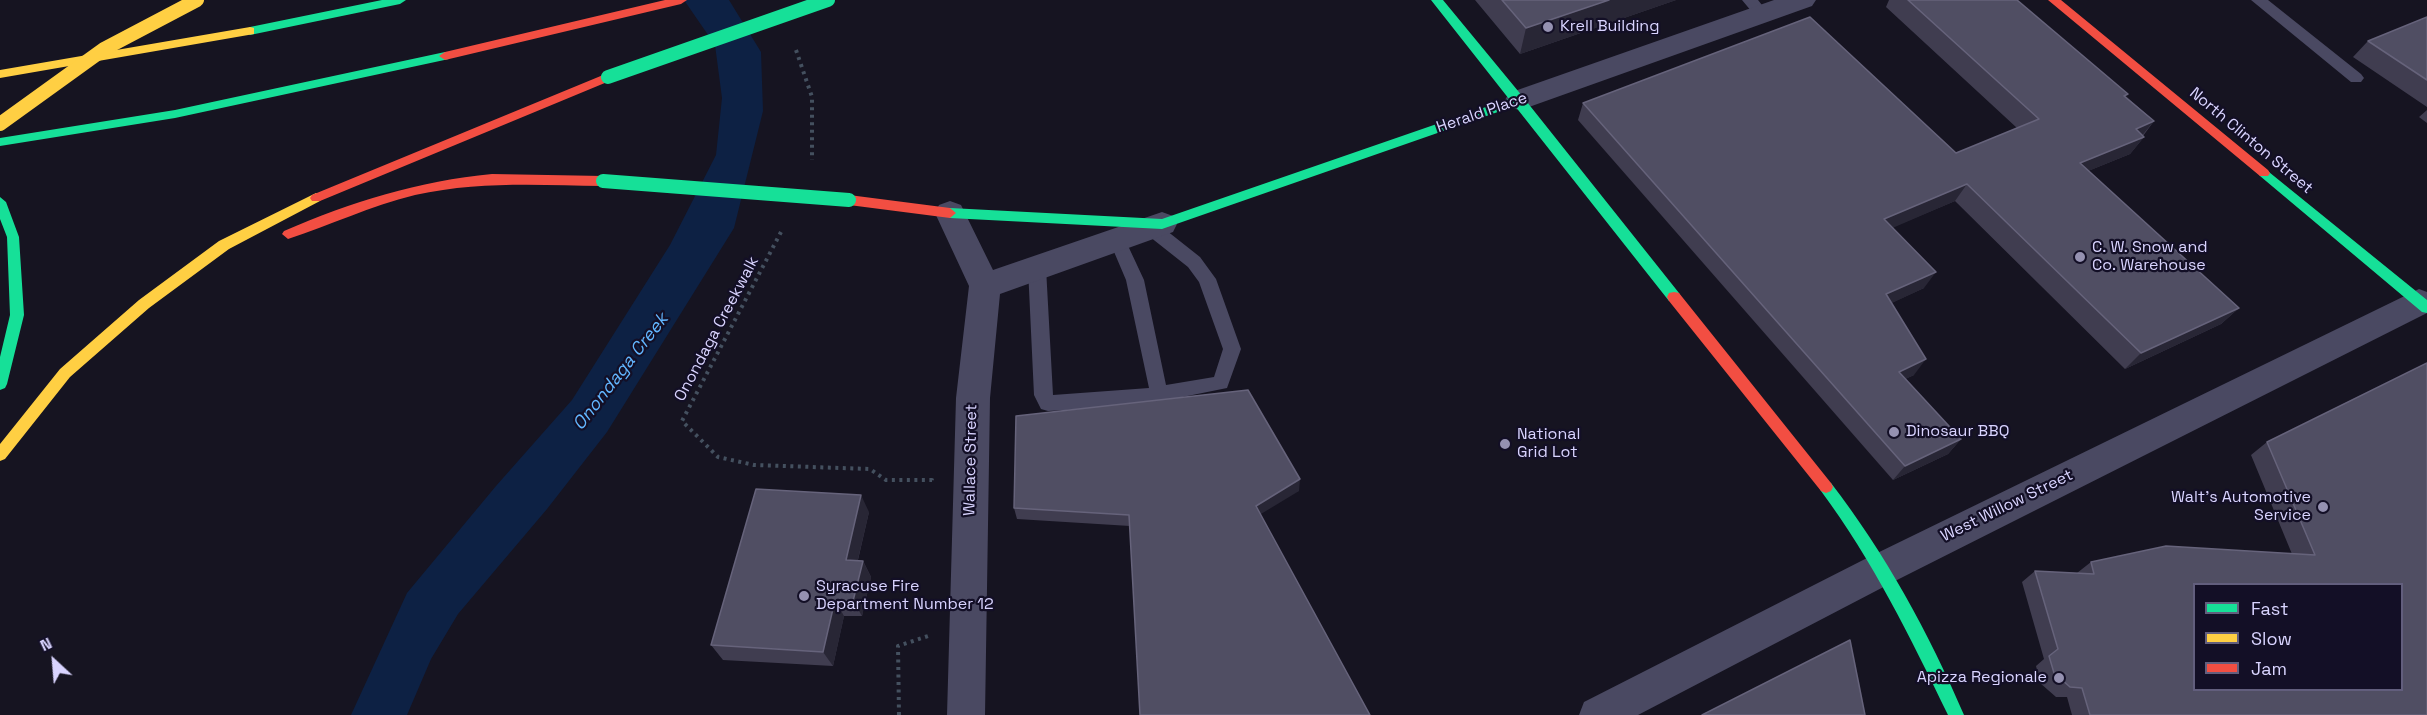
<!DOCTYPE html>
<html>
<head>
<meta charset="utf-8">
<style>
  body { margin:0 }
  #map { position:relative; width:2427px; height:715px; overflow:hidden; background:#161421; font-family:"Space Grotesk",sans-serif }
  canvas { display:block }
  .legend { position:absolute; left:2193px; top:583px; width:210px; height:108px; box-sizing:border-box; background:#130f26; border:2px solid #625e7d; margin:0; padding:8px 10px; list-style:none; font-size:18px; color:#d9d4ff }
  .legend li { display:flex; align-items:center; gap:12px; height:30px }
  .legend b { width:30px; border:2px solid #625e7d }
  .north { position:absolute; left:24px; top:631px; width:60px; height:60px; -webkit-text-stroke:4px #130f26; paint-order:stroke; rotate:334deg; font-size:16px; font-weight:700; line-height:24px; text-align:center; color:#d9d4ff }
  .north::after { content:''; display:block; margin:auto; width:21px; height:27px; background:#d9d4ff; clip-path:polygon(50% 0,100% 100%,50% 72%,0 100%) }
</style>
</head>
<body>
<div id="map">
<canvas width="2427" height="715"></canvas>
<ul class="legend">
<li><b style="height:8px;background:#16e098"></b>Fast</li>
<li><b style="height:8px;background:#ffcf43"></b>Slow</li>
<li><b style="height:8px;background:#f24e42"></b>Jam</li>
</ul>
<div class="north">N</div>
</div>
<script>
const ctx = document.querySelector('canvas').getContext('2d');
ctx.lineJoin = 'round';
function paint(path, color) { ctx.fillStyle = color; ctx.fill(path, 'evenodd'); }
function strokePath(path, color, width, dash) { ctx.strokeStyle = color; ctx.lineWidth = width; ctx.lineCap = dash ? 'butt' : 'round'; ctx.setLineDash(dash || []); ctx.stroke(path); }
function label(font, color, halo, rows, align = 'center') {
  ctx.font = font + ' "Space Grotesk",sans-serif'; ctx.lineWidth = 4.5; ctx.setLineDash([]); ctx.textBaseline = 'middle'; ctx.strokeStyle = halo; ctx.fillStyle = color; for (const [text, x, y, turn = 0] of rows) {
    ctx.save(); ctx.translate(x, y); ctx.rotate((+turn || 0) * Math.PI / 180); ctx.textAlign = isNaN(turn) ? turn : align; if (halo) ctx.strokeText(text, 0, 0); ctx.fillText(text, 0, 0); ctx.restore();
  }
}
const water = new Path2D(`
  M684,0H729L761,52L763,111L734,228L607,432L547,509L458,614L431,659L407,715H351L407,593L496,486L572,400L670,245L716,155L722,98L715,45Z`);
const path = new Path2D(`
  M796,50L812,97V160
  M781,232L682,421L718,457L754,465L870,469L886,480H932V482
  M899,715L898,646L928,636`);
const lane = new Path2D(`
  M1742,0H1758L1769,14L1767,18H1757Z
  M2251,0H2268L2361,74L2364,78L2361,82H2351Z
  M1151,221L1157,223L1200,257L1216,279L1241,349L1227,388L1138,406L1048,411L1041,409L1034,395L1028,268L1031,263L1037,261L1043,263L1046,268L1053,395L1149,388L1126,280L1109,240L1111,235L1117,233L1123,235L1144,280L1166,385L1214,377L1223,349L1199,282L1188,267L1145,233L1143,228L1145,223Z`);
const street = new Path2D(`
  M1774,0H1816L1812,6L1529,107L1519,110L1509,107L1505,100L1509,93Z
  M950,201L961,205L993,270L1162,212L1173,216L1177,224L1173,232L1000,294L990,398L985,715H947L956,398L969,286L935,213L939,205Z
  M2419,289L2427,292V313L1895,581L1638,715H1579L1584,702L1869,557Z`);
const fast = new Path2D(`
  M382,0H406L400,4L250,35L244,31L250,27Z
  M1431,0H1443L1523,97L1679,293L1681,297L1679,301H1669L1515,106L1162,229L950,218L944,213L950,208L1162,219L1509,99Z
  M445,52L449,53V59L175,118L0,146V138L175,110Z
  M2264,168L2427,300V313L2422,312L2260,176L2258,173Z
  M0,197L6,202L19,237L24,315L7,384L5,388L0,390V357L10,315L7,237L0,219Z
  M1826,481L1831,483C1885,553 1929,633 1964,715H1948C1910,637 1873,561 1821,491L1819,487L1821,483Z`);
const slow = new Path2D(`
  M250,27L254,28V34L0,78V70Z
  M316,193L320,195L322,198L320,201L229,249L149,308L70,377L5,459L0,461V444L60,369L139,300L219,241Z`);
const jam = new Path2D(`
  M665,0H687L681,4L445,60L439,56L445,52Z
  M2048,0H2061L2268,170L2270,173L2268,176H2260Z
  M608,73L612,74L614,77L612,80L320,201H312L310,198L312,195Z
  M492,174L603,176L609,181L603,186C539,185 478,181 415,195C370,206 331,225 288,239L282,234L284,231C351,202 419,181 492,174Z
  M849,195L950,208L956,213L950,218L849,205L843,200Z
  M1674,292L1679,293L1831,483L1833,487L1831,491L1826,493L1821,491L1669,301L1667,297L1669,293Z`);
const fastBridge = new Path2D(`
  M608,77L828,0
  M603,181L849,200`);
const slowBridge = new Path2D(`
  M0,124L104,49L197,0`);
const wall = new Path2D(`
  M1475,0H1676L1520,54Z
  M1889,0H2017L2154,121L2143,136L2144,137L2130,154L2088,171L2239,308L2221,324L2125,369L1955,201L1893,227L1924,288L1891,303L1914,375L1905,379L1961,439L1948,454L1893,480L1578,120L1583,103L1956,153L2017,128L1886,7Z
  M2427,17V107L2353,57L2368,41Z
  M2427,110V123L2419,117Z
  M2267,442L2427,715H2072L2067,697H2056L2040,683L2036,666L2044,659L2022,582L2035,571L2077,573L2091,562L2292,554L2251,455Z
  M1299,491L1130,526L1017,519L1014,508Z
  M869,512L858,560L863,561L871,577L862,616H844L833,666L723,660L711,645Z`);
const shadedWall = new Path2D(`
  M1609,0H1676L1520,54L1526,28Z
  M2154,121L2140,138L2144,137L2130,154L2066,180L2080,163L2136,129Z
  M1967,184L1955,201L1874,236L1884,219Z
  M1936,272L1924,288L1875,311L1886,294Z
  M2239,308L2221,324L2125,369L2141,353Z
  M1926,359L1914,375L1887,388L1899,372Z
  M1961,439L1948,454L1893,480L1905,466Z
  M1300,479L1299,491L1256,517V506Z
  M861,495L869,512L854,576L846,560Z
  M863,561L871,577L862,616L853,601Z
  M835,600L844,616L833,666L823,652Z`);
const building = new Path2D(`
  M1502,0H1609L1526,28Z
  M1908,0H2017L2128,94L2124,96L2154,121L2136,129L2144,137L2080,163L2239,308L2141,353L1967,184L1884,219L1936,272L1886,294L1926,359L1899,372L1961,439L1905,466L1583,103L1810,17L1956,153L2039,119Z
  M2427,17V80L2368,41Z
  M2427,363V715H2090L2082,688L2070,687L2054,673L2049,656L2058,649L2035,571L2094,574L2091,562L2166,546L2315,555L2267,442ZM2194,585H2402V690H2194Z
  M1248,390L1300,479L1256,506L1370,715H1140L1129,515L1014,508L1016,416Z
  M756,489L861,495L846,560L863,561L853,601L835,600L823,652L711,645Z
  M1850,640L1865,715H1702Z`);
const markers = [
  [1548,27,6,"#9591b1"],
  [2080,257,6,"#9591b1"],
  [1894,432,6,"#9591b1"],
  [1505,444,6,"#9591b1"],
  [2323,507,6,"#9591b1"],
  [804,596,6,"#9591b1"],
  [2059,678,6,"#9591b1"]
];
const poiNames = [
  ["Krell Building",1560,27],
  ["C. W. Snow and",2092,248],
  ["Co. Warehouse",2092,266],
  ["Dinosaur BBQ",1906,432],
  ["National",1517,435],
  ["Grid Lot",1517,453],
  ["Walt's Automotive",2311,498,"right"],
  ["Service",2311,516,"right"],
  ["Syracuse Fire",816,587],
  ["Department Number 12",816,605],
  ["Apizza Regionale",2047,678,"right"]
];
const streetNames = [
  ["Herald Place",1482,113,-19],
  ["North Clinton Street",2251,141,40],
  ["Onondaga Creekwalk",717,329,-62],
  ["Wallace Street",971,460,-89],
  ["West Willow Street",2007,506,-26]
];
const waterNames = [
  ["Onondaga Creek",621,372,-52]
];
paint(water, '#0d2144');
strokePath(path, '#44505f', 4, [3, 4.5]);
paint(lane, '#4a4962');
paint(street, '#4a4962');
paint(fast, '#16e098');
paint(slow, '#ffcf43');
paint(jam, '#f24e42');
strokePath(fastBridge, '#16e098', 14);
strokePath(slowBridge, '#ffcf43', 14);
paint(wall, '#403d50');
paint(shadedWall, '#282635');
paint(building, '#504e63');
strokePath(building, '#66637b', 1.5);
for (const [x, y, r, color] of markers) { const dot = new Path2D(); dot.arc(x, y, r, 0, 2 * Math.PI); ctx.fillStyle = color; ctx.fill(dot); strokePath(dot, '#130f26', 2); }
label('16px', '#d9d4ff', '#130f26', poiNames, 'left');
label('16px', '#d9d4ff', '#130f26', streetNames);
label('italic 18px', '#62b6ff', '#130f26', waterNames);
</script>
</body>
</html>
